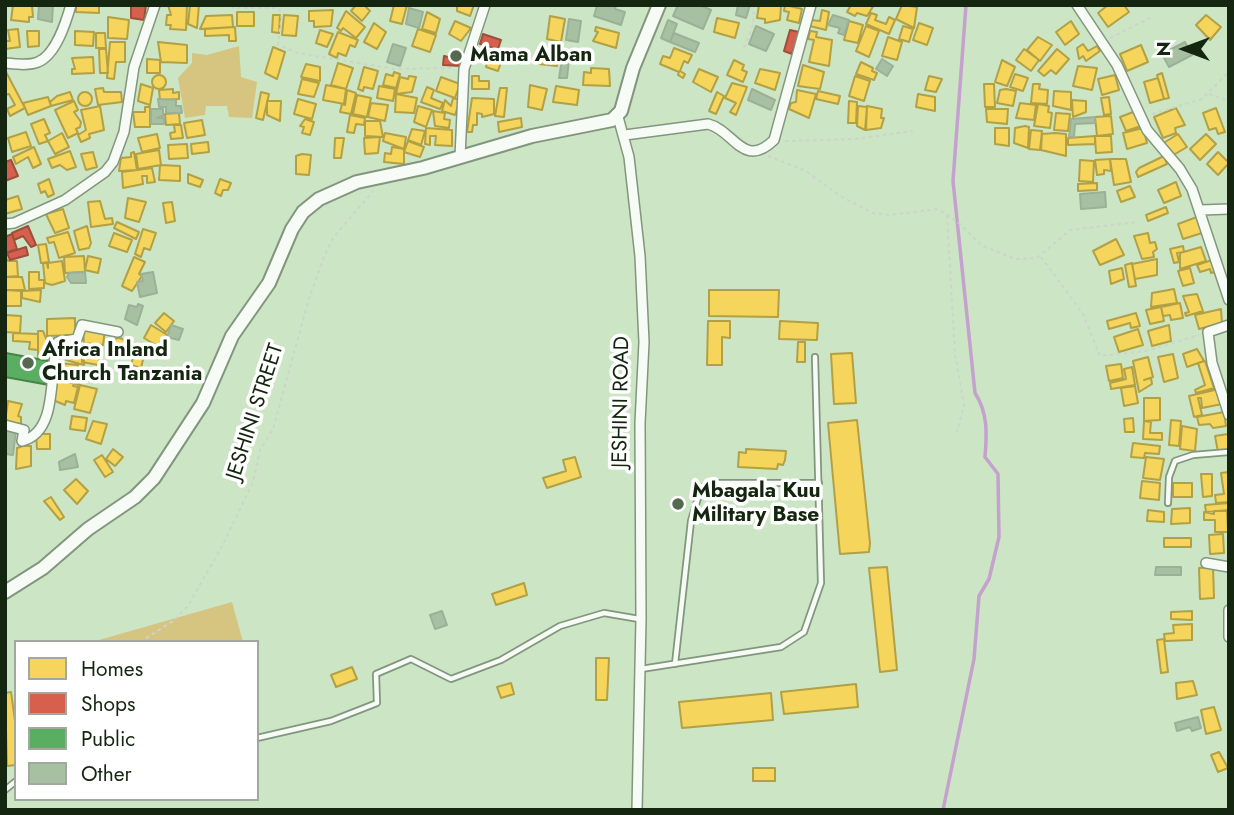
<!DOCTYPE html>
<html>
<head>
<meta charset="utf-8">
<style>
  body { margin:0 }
  #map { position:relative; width:1234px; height:815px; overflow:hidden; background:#cbe5c5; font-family:Jost,sans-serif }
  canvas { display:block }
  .frame { position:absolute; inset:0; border:7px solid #14260f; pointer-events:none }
  .legend { position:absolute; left:14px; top:640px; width:245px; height:161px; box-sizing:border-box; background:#fff; border:2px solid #a1a89f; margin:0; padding:9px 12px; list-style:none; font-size:21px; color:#14260f }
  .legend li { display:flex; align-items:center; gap:14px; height:35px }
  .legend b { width:35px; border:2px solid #a1a89f }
  .north { position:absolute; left:1150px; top:14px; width:70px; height:70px; -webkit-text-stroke:5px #fff; paint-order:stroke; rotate:270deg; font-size:19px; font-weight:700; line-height:28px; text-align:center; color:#14260f }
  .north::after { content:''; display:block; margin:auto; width:24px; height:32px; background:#14260f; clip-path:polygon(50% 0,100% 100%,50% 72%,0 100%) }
</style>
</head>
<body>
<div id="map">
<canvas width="1234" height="815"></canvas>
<div class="frame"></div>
<ul class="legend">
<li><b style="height:19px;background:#f6d55c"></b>Homes</li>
<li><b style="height:19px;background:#d6604d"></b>Shops</li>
<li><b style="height:19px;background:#5aae61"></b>Public</li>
<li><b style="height:19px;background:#a8c0a2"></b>Other</li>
</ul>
<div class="north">N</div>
</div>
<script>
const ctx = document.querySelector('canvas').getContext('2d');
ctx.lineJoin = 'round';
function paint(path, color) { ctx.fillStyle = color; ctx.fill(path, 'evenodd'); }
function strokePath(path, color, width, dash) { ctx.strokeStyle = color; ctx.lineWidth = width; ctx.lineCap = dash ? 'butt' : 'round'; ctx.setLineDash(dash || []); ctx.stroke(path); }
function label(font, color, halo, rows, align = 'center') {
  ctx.font = font + ' Jost,sans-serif'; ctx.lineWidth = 7; ctx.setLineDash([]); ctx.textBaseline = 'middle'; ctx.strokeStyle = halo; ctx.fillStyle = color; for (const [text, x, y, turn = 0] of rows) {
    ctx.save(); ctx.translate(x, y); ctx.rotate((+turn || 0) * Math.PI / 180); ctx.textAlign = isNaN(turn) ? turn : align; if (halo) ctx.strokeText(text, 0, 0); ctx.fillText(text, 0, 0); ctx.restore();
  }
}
const green = new Path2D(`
  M239,46L241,77L257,82L252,118L229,117L227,106H206L205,115L185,118L178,78L192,63V53L207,55Z
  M232,602L243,642H92Z`);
const homes = new Path2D(`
  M13,5H32L33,17H29V22L11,20Z
  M76,5H99V13L76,12Z
  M168,5H187L186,30L170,29L171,25H166L167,15H171Z
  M190,5H199L197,28L188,24Z
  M356,5H364L370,11L362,21L351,11Z
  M394,5H407L402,24L390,21Z
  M457,5H474L470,16L457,11Z
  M759,5L781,6L780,20L765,23V19L757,18Z
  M785,5L802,9L799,23L787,20L789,12L784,11Z
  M851,5H874L867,16L857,13L855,16L847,12Z
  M902,5L917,7L914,28L896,19Z
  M1108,5H1124L1129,12L1108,27L1098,13Z
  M333,10L331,26L314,27V21H309V11Z
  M822,10L829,12L826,30L810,26L811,20L820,21Z
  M346,11L365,27L356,38L343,28L341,31L337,28Z
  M237,12H254V26H237Z
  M427,12L440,19L436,33L422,29Z
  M871,13L877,15L875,20L886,24L889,17L895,20L889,34L866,24Z
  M232,15L233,27L200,29L206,16Z
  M273,15H280L279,33L272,32Z
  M284,15L298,16L296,36L282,35Z
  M1206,15L1221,27L1210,40L1196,25Z
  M550,16L565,19L561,42L547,39Z
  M108,17L129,20L127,39L108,38Z
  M717,18L739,23L735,38L714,32Z
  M455,21L471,28L461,41L449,34Z
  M849,21L863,25L858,43L844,40Z
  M1071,21L1079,34L1065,45L1056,32Z
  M374,23L386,32L377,49L364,42Z
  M919,23L933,28L927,45L913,40Z
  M866,26L879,31L869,57L856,51Z
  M903,26L913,29L909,42L899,39Z
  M235,27L236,41H229V35L205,36V29Z
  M596,27L619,33L616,48L593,41L598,32L595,31Z
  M18,29L20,47L5,49V41H10L8,30Z
  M418,29L436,35L430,52L412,46Z
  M320,30L333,34L327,47L316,43Z
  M27,31H39V46L28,47Z
  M75,31L94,32L93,46L75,45Z
  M810,31L817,32L816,37L832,40L829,66L809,62L814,40L808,39Z
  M338,32L358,40L355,47L350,45L346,56L338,53L337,58L329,54Z
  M96,33H105L106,48H96Z
  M888,37L902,42L897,60L882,56Z
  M1038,37L1052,45L1040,61L1027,50Z
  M110,42H125V62H116L114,79L107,78Z
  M158,42L187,45V63L161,62Z
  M1083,44L1088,51L1097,46L1100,51L1086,61L1083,56L1079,59L1077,48Z
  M1141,45L1148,62L1127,71L1120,54Z
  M273,47L285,52L277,79L265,73Z
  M544,48L557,52L555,61L558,62L557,66L539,64Z
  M674,48L692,55L688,63L684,61L680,71L685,74L683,78L678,75L679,72L660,64L663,56L670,58Z
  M99,49H106L108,73H100Z
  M480,49L503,56L498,71L486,67L488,59L478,55Z
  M1024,49L1039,60L1031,71L1016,60Z
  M1057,49L1069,59L1056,74L1051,70L1044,76L1038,71Z
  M93,57L94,73L72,74V69H75L72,58Z
  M147,59L160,60V73H147Z
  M734,60L744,65L742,70L747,72L743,82L727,75Z
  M1002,60L1015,67L1007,86L995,82Z
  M861,62L873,68L872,71L877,73L874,80L856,74Z
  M338,63L353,68L346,89L331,85Z
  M306,64L320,67V81L301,77Z
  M803,65L824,72L820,89L798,86Z
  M1078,66L1097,68L1092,90L1073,86Z
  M364,67L378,71L373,89L364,87L363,91L358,89Z
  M591,68L609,69L610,86L583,85L584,72L591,73Z
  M699,69L718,77L711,92L693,82Z
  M760,69L780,73L775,90L755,83Z
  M5,70L25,108L10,116L7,109L15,105L9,94L5,95Z
  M394,72L400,74L396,88L383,85L386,74L393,76Z
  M1162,73L1169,98L1164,99L1157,75Z
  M1015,74L1028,78L1023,91L1010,87Z
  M1115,75L1119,90L1102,95L1098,79Z
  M152 82a7 7 0 1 1 14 0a7 7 0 1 1-14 0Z
  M409,76L416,77L412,92L396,94L400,77L408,79Z
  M472,76H479V81H489V89H472Z
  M855,76L870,81L864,101L849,96Z
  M929,76L942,79L936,92L925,90Z
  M441,77L460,84L455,98L436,91Z
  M1158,78L1164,99L1150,103L1144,82Z
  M302,79L319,83L314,97L298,94Z
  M732,83L747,87L736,115L730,112L736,103L725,98Z
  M141,84L153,88L150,105L138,101Z
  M984,84H994L995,107H985Z
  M1033,84H1040L1039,89L1048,90L1047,104L1031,103Z
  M326,85L346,89L344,104L323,100Z
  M530,85L547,89L542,110L528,107Z
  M379,86L395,89L393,101L377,98Z
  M556,86L579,90L577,105L553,102Z
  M427,87L434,90L431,98L443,103L440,109L421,102Z
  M103,88L104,92H121L122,102L98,105L95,89Z
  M500,88H507L504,117L495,116Z
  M173,89V93L179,92V99L160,100L159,90Z
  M1006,89L1016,91L1013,106L997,103L1000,90Z
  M347,90L356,93L351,114L340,112L342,104L345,105Z
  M797,90L816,94L809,118L789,109L791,103L796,102Z
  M818,91L840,96L838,104L816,99Z
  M1054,91L1071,92V110L1053,106Z
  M70,92L73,100L51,106L50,102L57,96Z
  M261,92L269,94L263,120L256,118Z
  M717,92L724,96L716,114L709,111Z
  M78 99a7 7 0 1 1 14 0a7 7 0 1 1-14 0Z
  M396,94L417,98L414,113L395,112Z
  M918,94L935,97V111L916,107Z
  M357,95L371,98L367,117L353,114Z
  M48,97L51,106L28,115L23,103Z
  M1109,97L1111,114L1104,115L1101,98Z
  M453,98L460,100L455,115L442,111L445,100L451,106Z
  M472,98L494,99V114L482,117V114L477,113V125H473L472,132H467Z
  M298,99L316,104L312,119L294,114Z
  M1072,100L1086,101V112L1073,117Z
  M74,101L78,110L74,112L81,122L80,127L76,129L78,133L68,138L55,110Z
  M267,101H281L280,121L267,115Z
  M849,101L857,102L856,123H848Z
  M371,103L388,105L385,121L368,117Z
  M1020,103L1036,105L1034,120L1016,118Z
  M1038,104L1049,106L1048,112L1052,113L1050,128L1034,126Z
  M100,106L104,130L89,134L90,138L81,142L78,135L86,130L81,110Z
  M418,106L432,110L426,127L414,122Z
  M858,106L867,107L865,130L857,126Z
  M867,106L882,109L881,118H884L881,128L866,130Z
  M145,107H150V127H135L133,112H145Z
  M1176,108L1185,125L1175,128L1176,133L1163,138L1154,117Z
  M1216,108L1225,132L1218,134L1216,128L1209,130L1203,113Z
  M986,109H1008L1007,124L987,122Z
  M433,111L445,113L444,119L450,120L449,128L435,126Z
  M1136,111L1141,126L1126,131L1120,117Z
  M179,113L180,124L166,125L165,114Z
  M1056,113L1070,114L1068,131L1054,130Z
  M350,115L365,118L364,125L356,124L354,133L347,132Z
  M1111,116L1113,134L1097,136L1095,117Z
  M521,118L522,127L499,132L498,122Z
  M44,119L50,133L45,135L48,141L39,144L31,124Z
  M305,119L314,122L310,135L302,133L304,127L300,126Z
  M202,120L205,135L187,138L184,123Z
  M365,121H380L383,137L365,136Z
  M174,125H181L183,138L171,139L170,133L175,132Z
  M1025,126L1029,127L1028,148L1014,143L1015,128Z
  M426,128L452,130V146L435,145L436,136H430V145L425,144Z
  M995,128H1009V146L995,144Z
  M1143,128L1147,143L1127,149L1123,133Z
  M412,129L425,131L421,145L408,140Z
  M1031,130L1042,131L1040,150L1029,149Z
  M26,132L31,146L12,152L8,138Z
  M62,133L69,147L55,154L48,141Z
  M385,133L406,137L404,149L383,141Z
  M1055,133L1066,134V156L1041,150L1042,134Z
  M157,134L160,148L142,152L138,138Z
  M1178,134L1187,147L1170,157L1162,144Z
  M1206,134L1216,144L1200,160L1190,149Z
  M1095,136H1111L1112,152L1096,153Z
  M1095,136V144L1068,145V138Z
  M380,137L378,153L365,154L364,138Z
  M335,138H344L341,158H334Z
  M408,141L424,147L420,157L404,152Z
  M208,142L209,152L192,154L191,144Z
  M187,144L188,158L169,159L168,145Z
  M34,147L41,164L33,168L28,157L16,164L13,157Z
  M392,147L404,149V164L384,162L385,153L391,154Z
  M159,150L161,165L138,169L136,154Z
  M70,151L76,167L67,170L60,165L52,168L48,159Z
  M93,152L97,167L86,170L81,154Z
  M134,152L137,170L119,171L121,158L131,157V153Z
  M1218,152L1229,163L1218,175L1207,164Z
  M302,154L311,155L309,175L296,174V156Z
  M1164,156L1167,164L1138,177L1136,172L1139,168Z
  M1110,159L1111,171L1104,170V174L1097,175L1095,160Z
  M1110,159H1126L1131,182L1114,185Z
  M1080,160L1094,161L1093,182L1079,181Z
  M160,165L180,166V181L159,180Z
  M152,168L155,182L147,183V176H142L143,184L123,188L122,172Z
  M188,174L203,180L200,187L188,183Z
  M49,179L54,194L48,197L45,191L41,193L38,184Z
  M220,179L231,183L228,190H223L221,196L215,193Z
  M1176,182L1181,196L1164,203L1158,190Z
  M1097,183V190L1078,191V184Z
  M1130,186L1135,197L1121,202L1117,191Z
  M18,196L22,209L5,214V200Z
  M128,198L146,202L139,222L125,218Z
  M100,201L105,219L112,218L113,224L91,227L88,202Z
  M172,202L175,221L166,223L163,203Z
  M1166,207L1168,213L1148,221L1146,215Z
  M63,209L69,228L55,233L46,214Z
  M1197,217L1202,233L1183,239L1178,224Z
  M117,222L139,232L136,239L114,228Z
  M87,226L91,243L89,248L79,250L74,231Z
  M143,229L156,233L150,250L144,248L141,257L135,254Z
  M68,232L75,253L59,258L54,242L49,243L47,238Z
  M114,233L132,240L127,252L109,246Z
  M1148,233L1150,243L1155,242L1157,249L1153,252L1154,257L1142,259L1134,236Z
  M1116,239L1124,255L1100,265L1093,251Z
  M46,244L49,262L41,263L38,245Z
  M1183,246L1184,252L1177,253L1179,262L1174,263L1170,249Z
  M1201,247L1206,261L1180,269V253Z
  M5,256L8,261H17L18,276L5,277Z
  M84,256L85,272L65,273L64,257Z
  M88,256L101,259L98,273L85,270Z
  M134,257L145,262L139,274L142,276L132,291L122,286Z
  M1157,259V275L1135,279L1132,264Z
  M1215,259L1219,271L1211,273L1210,269L1200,272L1197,265Z
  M62,261L65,281L52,285L45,283L43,263H47L48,268V263Z
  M1132,263L1136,286L1129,287L1125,265Z
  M1122,268L1124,279L1111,284L1109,271Z
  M1190,268L1194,283L1183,286L1178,271Z
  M29,272H39V280H44V288L29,289Z
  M6,277H22L25,290H5Z
  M1174,289L1177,303L1151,307L1152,293Z
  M6,290L21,291V306H5Z
  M41,290L40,302L22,298V291Z
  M709,290H779L778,317L709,316Z
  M1197,294L1203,311L1186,316L1185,313L1189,312L1183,296Z
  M1180,303L1183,318L1171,320L1170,315L1163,316L1161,307Z
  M1161,307L1164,321L1150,324L1146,310Z
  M1221,309L1222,323L1199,329L1195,315Z
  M164,313L174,321L166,332L155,323Z
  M1136,313L1140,326L1131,328L1130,323L1109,329L1107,321Z
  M5,315L21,316L20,333L5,332Z
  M75,318V335L47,336V319Z
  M708,321H730V338L722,337V365H707Z
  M780,321L818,323L817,340L779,339Z
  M151,325L169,336L161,348L144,338Z
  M1169,325L1171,341L1152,346L1148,331Z
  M83,328L105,330L103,345L84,343Z
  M1138,329L1143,345L1119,352L1114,337Z
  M38,331H43L47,341L55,338L54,361L38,357Z
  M13,333L38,334V350L29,349L30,342L13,341Z
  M112 345a7 7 0 1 1 14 0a7 7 0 1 1-14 0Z
  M798,342H805V362H797Z
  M132,343L146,347L141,368L131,365L133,358L129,357Z
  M82,347L101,351L98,365L82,362Z
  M1197,349L1204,361L1187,367L1183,354Z
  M63,351L84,352V365L66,360Z
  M852,353L856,403L834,404L831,354Z
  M1173,354L1178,378L1164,382L1158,357Z
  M1148,357L1153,377L1144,380L1151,378L1152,384L1139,392L1133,361Z
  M1205,361L1214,388L1196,393L1195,390L1205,385L1198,363Z
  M58,363L78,365L76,377L80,378L79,385L57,378Z
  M1121,364L1123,378L1109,381L1106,366Z
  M1132,367L1135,385L1111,389L1110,383L1126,379L1124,369Z
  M58,379L74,383L73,386L78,387L74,403L66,401L65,405L53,400Z
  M80,385L97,389L90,413L74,409Z
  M1135,386L1138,403L1124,406L1121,388Z
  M1219,389L1222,404L1202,408L1201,398H1198L1202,415L1194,417L1189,396Z
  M1144,398H1160V420L1144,421Z
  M8,401L22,404L18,416L21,417V424L5,422Z
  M1224,412L1226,426L1213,428L1210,424L1199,425L1197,417Z
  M72,416L87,418L85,431L70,429Z
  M1133,418L1134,432H1125L1124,419Z
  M857,420L870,543L869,552L840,554L828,423Z
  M1171,420L1181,421L1179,446L1169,445Z
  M93,421L107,424L101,444L86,439Z
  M1144,421L1151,422L1150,433H1162V440L1143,439Z
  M1182,426L1197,429L1195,451L1180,449Z
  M36,434H50V449H37Z
  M1228,434L1229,450L1218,452L1215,436Z
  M1133,443L1160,446L1159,454L1145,453L1144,458L1131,457Z
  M23,446H31V466L16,469L17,448Z
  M113,449L123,457L115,466L106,459Z
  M746,449L786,451L785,460L783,465L778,464L777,469L738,467L739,452L746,453Z
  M102,455L113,472L105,477L94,460Z
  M575,457L581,477L547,488L543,478L566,471L563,460Z
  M1146,457L1164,459L1160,480L1143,478Z
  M1229,472V502L1216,503L1215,495L1224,494L1221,473Z
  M1201,474H1212V496L1203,497Z
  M76,479L88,491L77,504L64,490Z
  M1142,481L1160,483L1159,500L1140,498Z
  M1173,483H1192V497H1173Z
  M51,497L64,517L60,520L44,501Z
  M1229,503V510L1206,512L1205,505Z
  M1190,508V523L1171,524L1172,509Z
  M1148,510L1164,512V522L1147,521Z
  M1214,511H1227L1228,532H1215V520H1204V512L1214,514Z
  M1223,534L1224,553L1210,554L1209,535Z
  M1164,538H1191V547H1164Z
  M887,567L897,670L880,672L869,568Z
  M1213,567L1214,598L1200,599L1199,568Z
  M524,583L527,595L496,605L492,594Z
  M1192,611V620L1171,619V612Z
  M1192,624V640L1165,641L1164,634L1174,633L1173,625Z
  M1164,639L1168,672L1161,673L1157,640Z
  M596,658H609L607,700H596Z
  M352,667L357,679L336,687L331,675Z
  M1193,681L1197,695L1177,699L1176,683Z
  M511,683L514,694L501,698L497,687Z
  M856,684L858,707L784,714L781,692Z
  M11,692L16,728V765L7,766L5,693Z
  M771,693L773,720L682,728L679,702Z
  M1214,707L1221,730L1206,734L1201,710Z
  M1219,752L1228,768L1218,772L1211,755Z
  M753,768H775V781H753Z`);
const shops = new Path2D(`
  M131,5H146L144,20L131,18Z
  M790,30L799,32L792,54L784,51Z
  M483,34L501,40L498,49L480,44Z
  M444,56L462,60L461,66L443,65Z
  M11,160L18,176L5,181V162Z
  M28,226L36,245L31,247L23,236L14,240L12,233Z
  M12,234L17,249L5,253V237Z
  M26,247L28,255L10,260L7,253Z`);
const public = new Path2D(`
  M6,353L54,362L49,385L5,377Z`);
const stream = new Path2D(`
  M943,810L974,659L979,596L989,579L999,537L998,474L985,457C987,434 988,413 975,393L953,181L966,5`);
const building = new Path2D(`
  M39,5H53L52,22L38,19Z
  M616,5L615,9L625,12L621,25L594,16L597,6Z
  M678,5H700L711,10L703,29L673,16Z
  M738,5H750L746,18L736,15Z
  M409,8L423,12L419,28L406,24Z
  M833,15L849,20L844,35L838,33L840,28L828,25Z
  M569,19L581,21L578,42L566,40Z
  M668,20L677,24L670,42L661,38Z
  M756,26L774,34L766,51L749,44Z
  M674,33L699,43L695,52L670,42Z
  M1185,42L1192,55L1169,67L1162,54Z
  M393,44L406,48L400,66L387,62Z
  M562,59L569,60L567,78H559Z
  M882,59L893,66L887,76L876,69Z
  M752,89L775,100L771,110L748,100Z
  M158,99L176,100V106H181L182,113H166V107H159Z
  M151,109H163V116L157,118H164V124H151Z
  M1095,117V123L1075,124L1074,137H1069L1071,119Z
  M1105,192L1106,207L1081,209L1080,194Z
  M85,272L86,283H71L67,277L69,273Z
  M153,272L157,293L140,297L137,282L143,281L141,274Z
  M138,304L143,306L137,325L125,319L129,305L137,307Z
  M171,325L183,329L179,340L167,337Z
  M5,428L9,431L16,430L13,455L5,454Z
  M75,454L78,467L60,470L59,462Z
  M1156,567H1181V575H1155Z
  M442,611L447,625L435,629L430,615Z
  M1198,717L1201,728L1192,731L1190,727L1177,731L1175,723Z`);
const path = new Path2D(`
  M233,5V8H278L282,13L278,45L298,53L395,69L453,68
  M1110,38L1150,18
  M744,48L753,25L754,5
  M1209,94L1229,101
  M1152,114L1202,99L1229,72
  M785,141L855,139L913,131
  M768,156L806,171L840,196L873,213L889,215L938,209L958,222L981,245L1015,259L1037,258L1070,230L1137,222
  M947,215L955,354L964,405L957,432
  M1041,257L1083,314L1100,356L1146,351L1199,335
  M140,642L173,621L188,606L222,546L253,482L260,450L273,429L309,298L324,257L333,238L373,191`);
const service = new Path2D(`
  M1168,503L1169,477L1175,461L1193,455L1229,452
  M675,664L691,521L701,488L710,483H819
  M641,669L781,647L804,632L821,583L815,357
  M257,738L331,721L377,703L376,674L411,659L451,679L501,660L560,626L604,613L639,619
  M5,790L16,781`);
const minor = new Path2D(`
  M1077,5L1117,65L1147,130L1180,169L1192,189L1229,300
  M5,63C15,64 29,66 38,62C56,55 66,22 71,5
  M618,117L629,157L640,256L644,342L640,423L641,619L637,810
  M625,135L708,124C734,130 743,170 774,140L811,5
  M460,157L464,69L485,5
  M1201,210L1229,209
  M5,224L14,223L65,200L105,172L113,162L124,132L134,67L155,5
  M1229,325L1208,332L1212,363L1229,415
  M5,425L24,430L22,441C60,432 48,368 58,342L77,339L82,325L118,332
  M1206,563L1229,567
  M1229,610V637`);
const tertiary = new Path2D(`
  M5,592L43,568L88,529L135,497L154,478L203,403L232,336L269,283L292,229L303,212L319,199L357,182L423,168L532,136L612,120L621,111L633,68L659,5`);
const markers = [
  [456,56,7,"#54694f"],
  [28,363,7,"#54694f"],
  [678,504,7,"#54694f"]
];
const poiNames = [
  ["Mama Alban",470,56],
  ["Africa Inland",42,351],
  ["Church Tanzania",42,375],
  ["Mbagala Kuu",692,492],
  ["Military Base",692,516]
];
const streetNames = [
  ["JESHINI ROAD",622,402,-89],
  ["JESHINI STREET",256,412,-72]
];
paint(green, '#d6c481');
paint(homes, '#f6d55c');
strokePath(homes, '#b2a045', 2);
paint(shops, '#d6604d');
strokePath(shops, '#9c4f3a', 2);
paint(public, '#5aae61');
strokePath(public, '#458548', 2);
strokePath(stream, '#c5a1ce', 3.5);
paint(building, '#a8c0a2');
strokePath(building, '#9cb097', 2);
strokePath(service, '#82967d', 8);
strokePath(minor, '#82967d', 12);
strokePath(tertiary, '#82967d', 16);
strokePath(path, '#cdd5cb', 2, [3.5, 3.5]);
strokePath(service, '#f7fbf6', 4.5);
strokePath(minor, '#f7fbf6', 9);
strokePath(tertiary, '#f7fbf6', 12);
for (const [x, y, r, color] of markers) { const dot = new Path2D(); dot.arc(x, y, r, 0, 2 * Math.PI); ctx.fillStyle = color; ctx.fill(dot); strokePath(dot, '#fff', 2.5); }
label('bold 21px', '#14260f', '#fff', poiNames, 'left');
label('21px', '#14260f', '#fff', streetNames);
</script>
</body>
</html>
